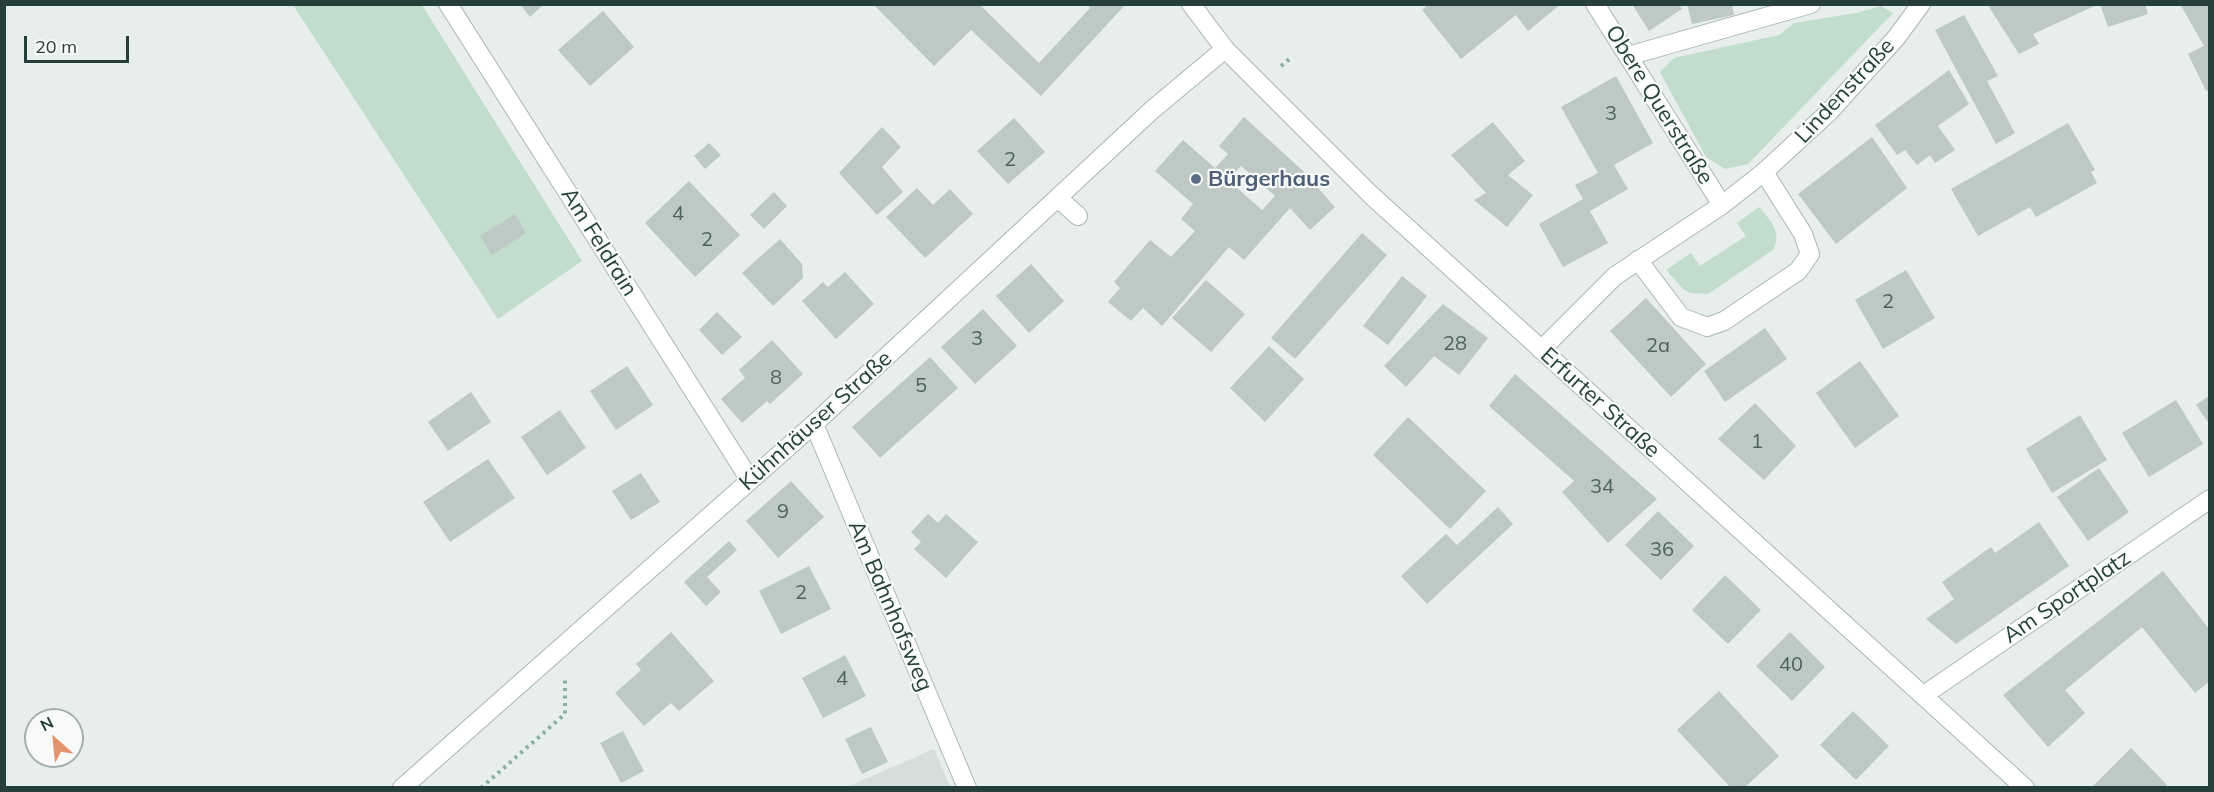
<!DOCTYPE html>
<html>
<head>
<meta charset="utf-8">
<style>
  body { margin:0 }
  #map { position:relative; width:2214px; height:792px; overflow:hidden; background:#e7eeeb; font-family:Mulish,sans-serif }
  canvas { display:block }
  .frame { position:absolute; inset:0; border:6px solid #273f3a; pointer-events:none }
  .north { position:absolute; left:24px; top:708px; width:60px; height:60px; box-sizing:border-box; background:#f7faf9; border:2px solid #a4afad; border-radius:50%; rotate:333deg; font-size:16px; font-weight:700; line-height:24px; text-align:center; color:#273f3a }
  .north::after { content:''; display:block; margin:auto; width:21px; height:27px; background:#e5936d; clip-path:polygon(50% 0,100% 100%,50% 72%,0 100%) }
  .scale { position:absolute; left:24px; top:36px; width:105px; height:27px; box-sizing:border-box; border:3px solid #273f3a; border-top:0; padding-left:8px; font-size:18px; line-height:21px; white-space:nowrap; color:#273f3a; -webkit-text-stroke:4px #f7faf9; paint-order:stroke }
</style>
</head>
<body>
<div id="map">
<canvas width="2214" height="792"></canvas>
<div class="frame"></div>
<div class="north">N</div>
<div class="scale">20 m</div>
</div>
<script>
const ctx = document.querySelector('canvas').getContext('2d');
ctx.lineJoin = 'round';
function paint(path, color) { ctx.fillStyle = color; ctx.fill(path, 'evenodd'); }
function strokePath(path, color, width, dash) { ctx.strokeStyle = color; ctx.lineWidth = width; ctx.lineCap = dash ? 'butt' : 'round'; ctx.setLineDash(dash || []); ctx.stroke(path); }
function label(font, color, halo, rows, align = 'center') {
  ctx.font = font + ' Mulish,sans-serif'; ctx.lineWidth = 4.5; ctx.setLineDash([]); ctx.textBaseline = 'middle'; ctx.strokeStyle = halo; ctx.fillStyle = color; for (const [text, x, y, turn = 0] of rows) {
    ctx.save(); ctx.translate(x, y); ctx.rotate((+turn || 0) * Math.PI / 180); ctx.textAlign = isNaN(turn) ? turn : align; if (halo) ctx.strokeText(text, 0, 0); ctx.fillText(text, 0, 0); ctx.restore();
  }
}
const built = new Path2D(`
  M934,749L950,787H847Z`);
const green = new Path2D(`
  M293,5H422L582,261L498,319Z
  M1881,6L1893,13L1748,164L1725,169L1706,157L1660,72L1674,58L1779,35L1794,23L1856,13Z
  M1759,207C1770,220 1783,233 1773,250L1708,294L1691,293L1684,290L1666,270L1691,253L1700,266L1746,236L1737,223Z`);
const building = new Path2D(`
  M520,4H544L530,17Z
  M873,4H979L1039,63L1090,8L1087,4H1126L1041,96L971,30L934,66Z
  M1429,4H1561L1528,31L1516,15L1461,59L1422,10Z
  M1632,4H1679L1682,9L1649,31Z
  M1687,4H1732L1734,15L1692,24Z
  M1992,4H2099L2033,34L2039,44L2019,54L1989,7Z
  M2100,4H2145L2148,14L2108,27Z
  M2180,4H2209L2210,6V90L2206,91L2188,54L2204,46Z
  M603,11L634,47L590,86L558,50Z
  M1964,15L1998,76L1987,81L2015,133L1996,144L1935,30Z
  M1949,70L1969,104L1938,126L1955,150L1935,163L1930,155L1917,165L1905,150L1897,155L1875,125Z
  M1616,76L1653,143L1614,165L1628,189L1590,211L1608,243L1563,267L1539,224L1583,199L1575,185L1598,173L1561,107Z
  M1244,117L1302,170L1335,207L1310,230L1290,208L1244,260L1229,247L1162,326L1143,308L1131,321L1108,302L1120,288L1114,282L1150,240L1171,257L1195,231L1181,219L1193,204L1155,171L1183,140L1215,168L1228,154L1219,146ZM1241,166L1275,196L1262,210L1228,180Z
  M1014,118L1045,152L1008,184L977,151Z
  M1493,122L1525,161L1508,175L1533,195L1507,227L1474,200L1486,193L1451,155Z
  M2068,123L2095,170L2091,172L2097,183L2036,217L2030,207L1978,236L1951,189Z
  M882,127L901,147L882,167L903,192L877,215L839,173Z
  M1872,137L1907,188L1836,244L1798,194Z
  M709,143L721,155L705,169L694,156Z
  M689,181L740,235L695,277L645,223Z
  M917,188L933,205L950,189L973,214L925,258L886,217Z
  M774,192L787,206L764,229L750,215Z
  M515,214L526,233L492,255L480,236Z
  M1362,233L1387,255L1295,359L1271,338Z
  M780,239L802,264L803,278L773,306L742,273Z
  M1031,264L1064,301L1029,333L996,296Z
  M1906,270L1935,318L1883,349L1855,300Z
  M845,272L874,304L836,339L802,301L823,282L828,287Z
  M1402,276L1427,296L1388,345L1363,326Z
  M1206,280L1245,314L1211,352L1172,318Z
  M1646,298L1706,364L1671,397L1610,331Z
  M1443,304L1488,338L1459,375L1434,356L1406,387L1384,366Z
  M983,309L1017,346L975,384L941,347Z
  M717,312L742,337L722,355L699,330Z
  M1765,328L1787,359L1725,402L1704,371Z
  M772,340L803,374L770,404L767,401L742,423L721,399L745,378L739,370Z
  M1269,346L1304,379L1265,422L1230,388Z
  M930,357L958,388L880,458L852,427Z
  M1860,361L1899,416L1855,448L1816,393Z
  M627,366L653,405L616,430L590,391Z
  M1515,374L1657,499L1608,543L1562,492L1574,481L1489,406Z
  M471,392L491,422L448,451L428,422Z
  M2210,395V425L2196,405Z
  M2176,400L2203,444L2149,477L2122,433Z
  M1755,403L1796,446L1764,480L1718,439Z
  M560,410L586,448L547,475L521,437Z
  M2080,415L2107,460L2052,493L2026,449Z
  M1408,417L1486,491L1450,529L1373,455Z
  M488,459L515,498L450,542L423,502Z
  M2099,468L2129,512L2088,541L2057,497Z
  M641,473L660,502L631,520L612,491Z
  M791,481L824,517L778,558L746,521Z
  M1498,507L1513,524L1427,604L1401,576L1446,534L1457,545Z
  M1658,511L1694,546L1661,580L1625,545Z
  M928,514L938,523L946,514L978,542L946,578L914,549L921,542L911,532Z
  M2039,522L2069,566L1956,644L1926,619L1954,599L1942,582L1991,547L1995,553Z
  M729,541L737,550L707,577L721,592L706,606L684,582Z
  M809,566L831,609L781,634L759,591Z
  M2163,571L2210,630V681L2195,693L2142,627L2065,690L2085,713L2048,747L2003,695Z
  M1725,575L1761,610L1728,644L1692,610Z
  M671,632L714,681L679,711L671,703L644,726L615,693L641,670L636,664Z
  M1790,632L1825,667L1792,701L1756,666Z
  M845,655L866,696L823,718L802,678Z
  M1719,691L1779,756L1744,788H1731L1677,730Z
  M1853,711L1889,746L1856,780L1820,745Z
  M871,727L888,762L862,774L845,739Z
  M623,731L644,771L621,783L600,743Z
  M2131,748L2167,785L2164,788H2091Z`);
const path = new Path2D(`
  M1281,66L1292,57
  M481,788L565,714V679`);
const service = new Path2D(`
  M448,4L750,480
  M1628,56L1811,4
  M1059,199L1078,216
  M1638,260L1681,317L1707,327L1724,321L1798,271L1810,254L1803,234L1764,172`);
const minor = new Path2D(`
  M1595,4L1722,205
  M1225,49L1371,195L2025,788
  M1541,350L1615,276L1722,205L1764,172L1829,112L1896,38L1921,4
  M814,424L967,788
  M1924,695L2210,499`);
const tertiary = new Path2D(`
  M402,788L814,424L1152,110L1225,49L1191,4`);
const markers = [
  [1196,179,6,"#5c6f8a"]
];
const numberNames = [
  ["3",1611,114],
  ["2",1010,160],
  ["4",678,214],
  ["2",707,240],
  ["2",1888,302],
  ["3",977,339],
  ["28",1455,344],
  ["2a",1658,346],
  ["8",776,378],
  ["5",921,386],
  ["1",1757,442],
  ["34",1602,487],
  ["9",783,512],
  ["36",1662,550],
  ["2",801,593],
  ["40",1791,665],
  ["4",842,679]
];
const streetNames = [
  ["Lindenstraße",1845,91,-47],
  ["Obere Querstraße",1659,105,58],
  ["Am Feldrain",599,242,58],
  ["Erfurter Straße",1600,403,42],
  ["Kühnhäuser Straße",816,421,-42],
  ["Am Sportplatz",2067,597,-34],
  ["Am Bahnhofsweg",890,606,67]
];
const serviceNames = [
  ["Bürgerhaus",1208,179]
];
paint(built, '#d5deda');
paint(green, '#c2ddcb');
paint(building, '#bcc9c4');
strokePath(service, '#aab6b2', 20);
strokePath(minor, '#aab6b2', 20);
strokePath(tertiary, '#aab6b2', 20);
strokePath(path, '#8aaea6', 4, [3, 4.5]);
strokePath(service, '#fff', 18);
strokePath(minor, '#fff', 18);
strokePath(tertiary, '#fff', 18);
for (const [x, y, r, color] of markers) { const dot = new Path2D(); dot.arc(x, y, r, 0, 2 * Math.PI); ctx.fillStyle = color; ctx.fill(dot); strokePath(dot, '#f7faf9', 2); }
label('20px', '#4c625c', null, numberNames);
label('22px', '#273f3a', '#f7faf9', streetNames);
label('bold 22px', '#4e5e75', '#f7faf9', serviceNames, 'left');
</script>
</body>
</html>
